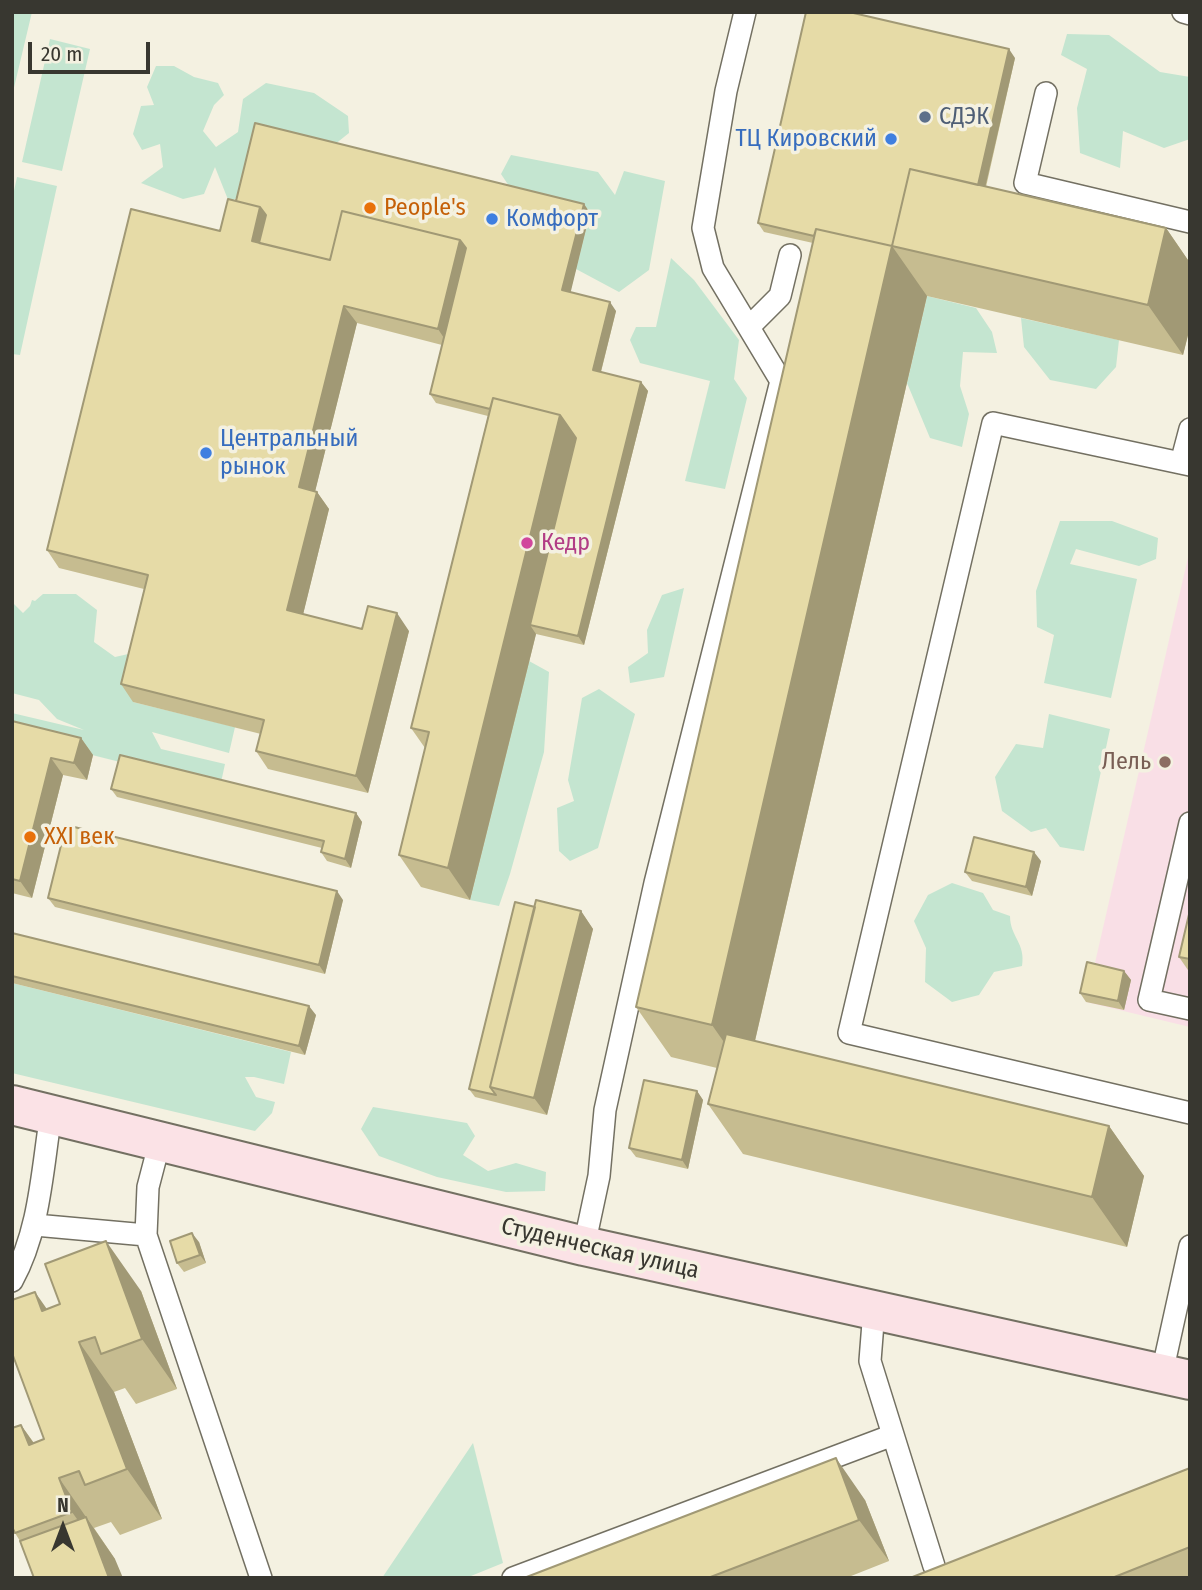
<!DOCTYPE html>
<html>
<head>
<meta charset="utf-8">
<style>
  body { margin:0 }
  #map { position:relative; width:1202px; height:1590px; overflow:hidden; background:#f4f1e1; font-family:"Fira Sans Condensed",sans-serif }
  canvas { display:block }
  .frame { position:absolute; inset:0; border:14px solid #383730; pointer-events:none }
  .north { position:absolute; left:28px; top:1492px; width:70px; height:70px; -webkit-text-stroke:5px #f4f1e1; paint-order:stroke; rotate:0deg; font-size:19px; font-weight:700; line-height:28px; text-align:center; color:#383730 }
  .north::after { content:''; display:block; margin:auto; width:24px; height:32px; background:#383730; clip-path:polygon(50% 0,100% 100%,50% 72%,0 100%) }
  .scale { position:absolute; left:28px; top:42px; width:122px; height:32px; box-sizing:border-box; border:4px solid #383730; border-top:0; padding-left:9px; font-size:21px; line-height:24px; white-space:nowrap; color:#383730; -webkit-text-stroke:5px #f4f1e1; paint-order:stroke }
</style>
</head>
<body>
<div id="map">
<canvas width="1202" height="1590"></canvas>
<div class="frame"></div>
<div class="north">N</div>
<div class="scale">20 m</div>
</div>
<script>
const ctx = document.querySelector('canvas').getContext('2d');
ctx.lineJoin = 'round';
function paint(path, color) { ctx.fillStyle = color; ctx.fill(path, 'evenodd'); }
function strokePath(path, color, width, dash) { ctx.strokeStyle = color; ctx.lineWidth = width; ctx.lineCap = dash ? 'butt' : 'round'; ctx.setLineDash(dash || []); ctx.stroke(path); }
function label(font, color, halo, rows, align = 'center') {
  ctx.font = font + ' "Fira Sans Condensed",sans-serif'; ctx.lineWidth = 7; ctx.setLineDash([]); ctx.textBaseline = 'middle'; ctx.strokeStyle = halo; ctx.fillStyle = color; for (const [text, x, y, turn = 0] of rows) {
    ctx.save(); ctx.translate(x, y); ctx.rotate((+turn || 0) * Math.PI / 180); ctx.textAlign = isNaN(turn) ? turn : align; if (halo) ctx.strokeText(text, 0, 0); ctx.fillText(text, 0, 0); ctx.restore();
  }
}
const education = new Path2D(`
  M1189,553H1190V1027L1086,1002Z`);
const green = new Path2D(`
  M12,12H32L12,96Z
  M1067,34L1109,35L1160,72L1190,77V139L1164,148L1123,131L1120,168L1080,153L1077,108L1087,69L1061,55Z
  M50,39L90,49L62,171L22,162Z
  M156,66H174L194,77L218,83L224,95L214,105L203,131L216,147L238,132L243,99L266,83L314,93L348,116L349,133L329,149L229,202L215,167L204,194L183,199L141,183L163,167L160,144L142,150L133,134L141,106L154,105L147,87Z
  M511,155L598,172L615,195L624,171L665,181L649,270L619,292L576,269L590,213L515,195L501,174Z
  M17,177L57,186L20,355L12,354V200Z
  M671,258L694,280L739,340L734,379L747,398L725,489L685,481L710,381L640,363L630,340L636,327H656Z
  M927,296L976,308L992,332L997,353L963,352L960,386L969,414L962,447L930,438L907,383Z
  M1021,318L1119,340L1116,367L1096,389L1050,380L1024,347Z
  M1060,521H1112L1158,538L1156,559L1139,566L1076,549L1070,564L1137,579L1111,698L1044,683L1054,635L1037,627L1036,591Z
  M684,588L664,677L630,683L628,667L648,653L647,630L662,595Z
  M43,594H76L97,610L94,642L115,657L146,650L133,702L235,727L229,753L152,732L161,749L225,764L220,787L12,735V713L84,730L57,719L39,700L12,693V602L23,613L30,606L32,600L35,601Z
  M529,661L549,672L544,752L510,874L499,906L470,900Z
  M599,689L635,714L598,848L570,861L559,851L557,808L574,801L568,780L582,698Z
  M1049,714L1110,729L1084,851L1060,847L1046,828L1031,832L1002,811L995,777L1016,744L1043,748Z
  M952,883L983,893L993,910L1010,916C1010,937 1026,943 1022,966L994,972L979,995L952,1002L925,982L926,948L914,921L928,895Z
  M12,983L291,1052L284,1084L254,1077H245L256,1097L275,1102L272,1113L255,1131L12,1073Z
  M373,1107L467,1123L475,1136L463,1155L488,1171L516,1163L546,1172L545,1191L506,1192L437,1177L379,1156L361,1129Z
  M473,1443L503,1563L466,1578H382Z`);
const lane = new Path2D(`
  M1183,12L1190,14
  M1046,93L1025,183L1190,222
  M749,327L780,296L790,255
  M1181,463L1190,429
  M1190,465L993,423L849,1033L1190,1113
  M1190,823L1149,1000L1190,1009
  M160,1141L148,1187L146,1235L261,1578
  M35,1225L146,1235
  M584,1246L599,1176L605,1110L655,883L781,381L713,268L703,228L726,91L745,12
  M12,1281C40,1230 42,1171 51,1114
  M874,1310L870,1361L934,1566
  M1162,1373L1190,1246
  M513,1578L893,1435`);
const secondary = new Path2D(`
  M12,1105L584,1246L1190,1380`);
const wall = new Path2D(`
  M1015,58L986,187L1166,228L1190,263V327L1183,355L927,296L755,1041L1109,1126L1144,1176L1127,1247L743,1154L708,1104L717,1068L671,1057L636,1007L813,243L764,232L758,223Z
  M236,201L584,204L590,213L570,292L616,311L601,372L641,382L648,391L584,645L536,634L470,900L421,887L399,855L425,748L411,728L488,416L436,403L430,394L442,345L357,323L315,491L317,492L329,509L303,614L362,629L409,631L368,793L268,769L256,751L261,734L133,702L121,684L144,589L59,568L47,550Z
  M12,721L81,738L93,755L87,780L63,775L32,898L12,893Z
  M111,789L356,813L362,822L351,868L327,861L321,852L322,848L117,797Z
  M1041,861L1032,896L972,881L965,872Z
  M48,898L343,900L325,974L55,907Z
  M535,907L581,911L593,929L547,1115L475,1097L469,1089Z
  M1190,910V973L1179,957Z
  M12,933L316,1015L305,1055L12,983Z
  M1124,971L1131,980L1124,1010L1086,1002L1080,993Z
  M697,1091L703,1100L688,1169L636,1157L629,1148Z
  M199,1242L206,1263L184,1272L177,1263Z
  M141,1291L177,1389L136,1404L125,1388L114,1392L162,1519L120,1535L111,1522L94,1528L115,1559L20,1541L15,1533L21,1425L34,1443L44,1439L47,1309Z
  M1190,1468V1578H910Z
  M865,1500L889,1561L846,1578H524Z`);
const shadedWall = new Path2D(`
  M1009,49L1015,58L976,227L970,218Z
  M584,204L590,213L569,299L562,290Z
  M260,207L272,224L266,252L252,241Z
  M1166,228L1190,263V327L1183,355L1148,305Z
  M460,240L472,257L450,347L438,329Z
  M892,246L927,296L747,1075L712,1025Z
  M610,302L616,311L599,379L593,370Z
  M344,306L357,323L312,504L299,487Z
  M641,382L648,391L584,645L578,636Z
  M560,415L583,446L530,625L536,634L470,900L448,868Z
  M317,492L329,509L300,627L287,610Z
  M397,613L409,631L368,793L356,776Z
  M81,738L93,755L87,780L74,763Z
  M51,758L63,775L32,898L20,881Z
  M356,813L362,822L351,868L345,859Z
  M1034,852L1041,861L1032,896L1026,887Z
  M337,891L343,900L325,974L319,965Z
  M581,911L593,929L547,1115L534,1098Z
  M1124,971L1131,980L1124,1010L1118,1001Z
  M309,1006L316,1015L305,1055L299,1046Z
  M697,1091L703,1100L688,1169L682,1160Z
  M1109,1126L1144,1176L1127,1247L1092,1197Z
  M192,1233L199,1242L206,1263L200,1255Z
  M106,1241L141,1291L177,1389L142,1339Z
  M35,1292L70,1342L42,1311Z
  M79,1342L114,1392L162,1519L127,1469Z
  M21,1425L56,1475L29,1445Z
  M836,1458L865,1500L889,1561L859,1520Z
  M59,1478L115,1559L123,1578H109L99,1550L72,1512Z`);
const building = new Path2D(`
  M806,12H849L1009,49L978,185L910,169L892,246L816,229L814,236L758,223Z
  M255,123L584,204L562,290L610,302L593,370L641,382L578,636L530,625L576,438L560,415L493,398L490,409L430,394L466,248L460,240L342,211L330,260L259,243L266,215L260,207L236,201Z
  M910,169L1166,228L1148,305L892,246L712,1025L636,1007L816,229L892,246Z
  M228,199L260,207L252,241L330,260L342,211L460,240L438,329L344,306L299,487L317,492L287,610L362,629L368,606L397,613L356,776L256,751L264,720L121,684L148,575L47,550L131,209L220,231Z
  M493,398L560,415L448,868L399,855L429,732L411,728Z
  M12,721L81,738L74,763L51,758L20,881L12,879Z
  M120,755L356,813L345,859L321,852L324,841L111,789Z
  M66,825L337,891L319,965L48,898Z
  M974,837L1034,852L1026,887L965,872Z
  M536,900L581,911L534,1098L490,1087Z
  M515,902L535,907L490,1087L496,1095L469,1089Z
  M1190,910V959L1179,957Z
  M12,933L309,1006L299,1046L12,976Z
  M1087,962L1124,971L1118,1001L1080,993Z
  M726,1034L1109,1126L1092,1197L708,1104Z
  M644,1080L697,1091L682,1160L629,1148Z
  M192,1233L200,1255L177,1263L170,1241Z
  M106,1241L142,1339L101,1354L95,1337L79,1342L127,1469L85,1485L79,1471L59,1478L72,1512L15,1533L12,1527V1428L21,1425L29,1445L44,1439L12,1353V1300L35,1292L42,1311L60,1304L45,1264Z
  M836,1458L859,1520L708,1578H524Z
  M1190,1468V1547L1112,1578H910Z
  M86,1517L109,1578H34L20,1541Z`);
const markers = [
  [925,117,7,"#5c6f8a"],
  [891,139,7,"#3f7fe0"],
  [370,208,7,"#e8710a"],
  [492,219,7,"#3f7fe0"],
  [206,453,7,"#3f7fe0"],
  [527,543,7,"#d1479c"],
  [1165,762,7,"#8d6e63"],
  [30,837,7,"#e8710a"]
];
const serviceNames = [
  ["СДЭК",939,117]
];
const shopNames = [
  ["ТЦ Кировский",877,139,"right"],
  ["Комфорт",506,219],
  ["Центральный",220,439],
  ["рынок",220,467]
];
const foodNames = [
  ["People's",384,208],
  ["XXI век",44,837]
];
const hotelNames = [
  ["Кедр",541,543]
];
const educationNames = [
  ["Лель",1151,762]
];
const streetNames = [
  ["Студенческая улица",600,1249,13]
];
paint(education, '#f9dfe6');
paint(green, '#c4e5d0');
strokePath(lane, '#737062', 24);
strokePath(secondary, '#737062', 42);
strokePath(lane, '#fff', 21);
strokePath(secondary, '#fbe2e6', 38);
paint(wall, '#c6bc90');
paint(shadedWall, '#a19975');
paint(building, '#e6dba7');
strokePath(building, '#a19975', 2);
for (const [x, y, r, color] of markers) { const dot = new Path2D(); dot.arc(x, y, r, 0, 2 * Math.PI); ctx.fillStyle = color; ctx.fill(dot); strokePath(dot, '#f4f1e1', 2.5); }
label('24px', '#4e5e75', '#f4f1e1', serviceNames, 'left');
label('24px', '#366cbe', '#f4f1e1', shopNames, 'left');
label('24px', '#c56008', '#f4f1e1', foodNames, 'left');
label('24px', '#b23c85', '#f4f1e1', hotelNames, 'left');
label('24px', '#785e54', '#f4f1e1', educationNames, 'right');
label('24px', '#383730', '#f4f1e1', streetNames);
</script>
</body>
</html>
